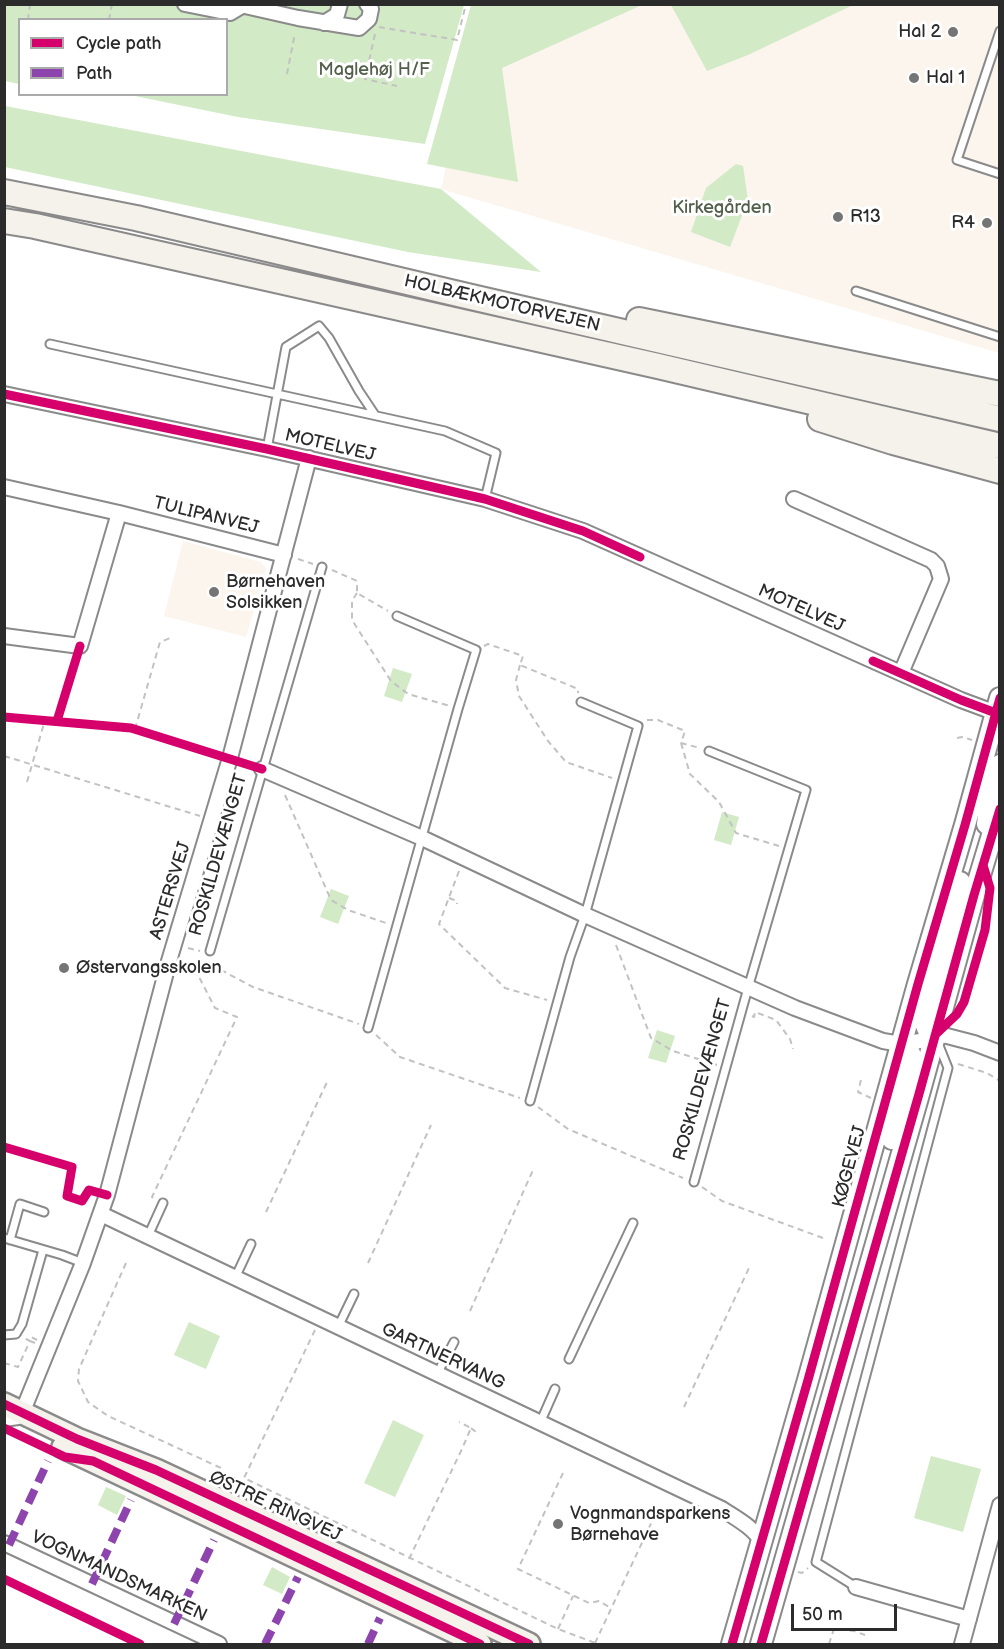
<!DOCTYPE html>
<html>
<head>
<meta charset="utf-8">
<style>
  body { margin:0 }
  #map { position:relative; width:1004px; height:1649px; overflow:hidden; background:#fff; font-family:"Balsamiq Sans",sans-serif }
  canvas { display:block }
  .frame { position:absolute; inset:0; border:6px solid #2b2b2b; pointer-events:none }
  .legend { position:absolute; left:18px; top:18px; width:210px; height:78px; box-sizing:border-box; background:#fff; border:2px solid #aaa; margin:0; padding:8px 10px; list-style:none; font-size:18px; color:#2b2b2b }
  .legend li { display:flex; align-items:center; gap:12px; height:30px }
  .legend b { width:30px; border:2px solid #aaa }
  .scale { position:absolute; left:791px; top:1604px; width:106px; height:27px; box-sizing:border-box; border:3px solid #2b2b2b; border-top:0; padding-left:8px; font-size:18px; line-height:21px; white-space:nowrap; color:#2b2b2b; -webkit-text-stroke:4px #fff; paint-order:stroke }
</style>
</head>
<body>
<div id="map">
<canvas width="1004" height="1649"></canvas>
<div class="frame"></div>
<ul class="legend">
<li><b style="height:8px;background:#d6006c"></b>Cycle path</li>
<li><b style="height:8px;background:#8e44ad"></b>Path</li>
</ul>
<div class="scale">50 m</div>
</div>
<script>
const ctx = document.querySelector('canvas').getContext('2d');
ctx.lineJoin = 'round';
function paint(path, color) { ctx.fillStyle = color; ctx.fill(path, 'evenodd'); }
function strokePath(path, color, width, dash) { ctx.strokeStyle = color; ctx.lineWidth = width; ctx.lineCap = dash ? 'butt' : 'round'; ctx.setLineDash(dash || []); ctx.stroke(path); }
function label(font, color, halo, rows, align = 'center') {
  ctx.font = font + ' "Balsamiq Sans",sans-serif'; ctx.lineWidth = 6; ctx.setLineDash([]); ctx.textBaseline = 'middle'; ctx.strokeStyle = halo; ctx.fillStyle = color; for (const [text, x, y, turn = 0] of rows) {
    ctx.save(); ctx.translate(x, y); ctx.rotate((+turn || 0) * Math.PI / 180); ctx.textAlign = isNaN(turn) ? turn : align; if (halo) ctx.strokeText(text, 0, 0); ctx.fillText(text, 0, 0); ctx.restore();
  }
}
const built = new Path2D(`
  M482,5H999V353L441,189Z
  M183,541L261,562L266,569L246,637L164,616Z`);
const green = new Path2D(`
  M4,5H464L425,144L238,117L130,95L226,94V20H20L19,84L5,81Z
  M471,5H642L502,68L518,182L427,164Z
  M671,5H853L748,55L707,71Z
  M5,106L441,189L541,272L408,252L5,167Z
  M736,164L743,166L748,200L730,247L691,232L706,188Z
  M393,668L412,674L402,702L384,696Z
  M722,812L739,817L731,845L714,840Z
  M331,889L349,896L338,924L320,917Z
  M657,1030L675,1036L666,1063L648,1058Z
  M189,1322L220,1336L206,1369L174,1355Z
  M393,1420L424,1435L395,1497L364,1483Z
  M931,1456L981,1469L963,1532L914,1518Z
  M106,1487L126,1496L117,1515L98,1505Z
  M272,1567L290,1577L282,1594L263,1585Z`);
const path = new Path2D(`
  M28,20L30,4
  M109,20L112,4
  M379,27L457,40L466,4
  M375,34L365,79L397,86
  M287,74L295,33
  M298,559L313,564
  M332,570L357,581V593L388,611
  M357,593L352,601V620L391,681L408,694L450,706
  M484,646L488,644L523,656L520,665L578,689V693
  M520,665L516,680L519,696L548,741L566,762L612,778
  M647,720H658L685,731L681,743L700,748
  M135,729L160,642L173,637
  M957,738L962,737L972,740
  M681,743L690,774L719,802L736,833L779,846
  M4,756L200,816
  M27,782L45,720
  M285,795L331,900L348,910L386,923
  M459,871L439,924L505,988L547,1000
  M449,898L457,901V904
  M616,945L651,1038L673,1051L717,1065
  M188,948L200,951
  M215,961L221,970L253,987L359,1024
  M752,1016L754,1017L755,1012L776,1020L790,1039L793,1049
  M376,1035L400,1057L520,1098
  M958,1064L987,1073L1000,1081
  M861,1080L858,1092L871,1098
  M538,1107L568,1129L683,1178
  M702,1187L722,1201L823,1238
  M153,1198L152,1197L237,1017L215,1008L198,975L182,967
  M266,1212L328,1080
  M126,1263L79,1369L78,1381L88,1402L108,1416L221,1468
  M368,1263L431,1125
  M470,1311L533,1170
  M315,1330L244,1478L558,1629L598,1644
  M35,1343L30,1341L31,1337L37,1340
  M4,1363L18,1367L30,1341L24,1338
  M684,1407L749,1268
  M471,1428L476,1432
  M563,1473L518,1569L589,1603L599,1601L611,1608
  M409,1559L462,1449L471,1428L459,1422
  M798,1572L802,1573L808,1568
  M558,1629L573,1596
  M595,1643L655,1515
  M829,1644L834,1629L854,1631L865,1635`);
const lane = new Path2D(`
  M1000,31L957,160L1000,174
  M856,291L1000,337
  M50,344L445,431L496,453L485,499
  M267,449L286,347L319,326L329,338L359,391L375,415
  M210,951L322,567
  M368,1028L458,709L476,650L397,616
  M530,1101L570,957L585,915L638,726L581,702
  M694,1182L748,988L806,790L709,751
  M148,1236L163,1203
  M4,1238L62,1255L83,1263
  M10,1240L20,1204L44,1212
  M235,1278L251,1244
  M338,1327L354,1294
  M4,1335L16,1334L22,1324L43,1250
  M569,1359L633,1223
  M437,1374L454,1342
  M540,1423L555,1389
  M856,1587L816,1562L948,1068L938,1043`);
const street = new Path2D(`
  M185,4L230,13L245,4
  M245,6L298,18L359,28L369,19L371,9L367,4
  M324,23L337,15L340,4
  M4,394L267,449L485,499L583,531L961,700L996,713
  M4,487L119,513L284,555
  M794,499L931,560L937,566L941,579L901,673
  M4,636L80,646L119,513
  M262,769L422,838L585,915L795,1008L883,1041L901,1044L920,1041L935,1035L947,1036L974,1043L1000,1053
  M101,1214L722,1509C737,1519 753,1527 762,1542
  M4,1419L18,1417L22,1413L83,1263L107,1195L169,961L230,758L309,458
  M4,1543L219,1644
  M856,1587L969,1619
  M962,1644L1000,1505`);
const secondary = new Path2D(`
  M987,824L989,809L1000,765
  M935,1035L927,1028L924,1019L954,912L960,882
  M892,1139L912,1064C912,1054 909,1050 901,1044
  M732,1644L808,1380L918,984L965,825L1000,698
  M761,1644L919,1094L974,895L1000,809`);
const primary = new Path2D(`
  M996,713H1000
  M4,1404L77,1439L156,1470L529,1644
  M63,1447L480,1644`);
const highway = new Path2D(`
  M4,192L136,218L467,296L1000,419
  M4,221L35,226L658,366L1000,446
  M639,320L1000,394
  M820,419L893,442L1000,471`);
const quiet = new Path2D(`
  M9,1545L48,1461
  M92,1584L131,1500
  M174,1624L214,1540
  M265,1644L298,1577
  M368,1644L380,1618`);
const cycleway = new Path2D(`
  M4,394L267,449L485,499L583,531L640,557
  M873,661L961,700L996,713
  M4,717L131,728L262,769
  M57,721L80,646
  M937,1033L957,1014L964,1002L985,930L990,888L983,865
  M4,1147L72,1167L67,1196L82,1201L89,1190L107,1195
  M4,1404L77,1439L156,1470L529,1644
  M4,1428L65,1457L93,1461L480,1644
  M4,1579L140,1644
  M732,1644L808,1380L918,984L965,825L1000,698
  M761,1644L919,1094L974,895L1000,809`);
const markers = [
  [953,32,6,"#757575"],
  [914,78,6,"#757575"],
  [838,217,6,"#757575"],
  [987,223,6,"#757575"],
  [214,592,6,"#757575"],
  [64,968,6,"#757575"],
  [558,1524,6,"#757575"]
];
const poiNames = [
  ["Hal 2",941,32,"right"],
  ["Hal 1",926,78],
  ["R13",850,217],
  ["R4",975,223,"right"],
  ["Børnehaven",226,582],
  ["Solsikken",226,603],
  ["Østervangsskolen",76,968],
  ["Vognmandsparkens",570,1514],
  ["Børnehave",570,1535]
];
const parkNames = [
  ["Maglehøj H/F",374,70],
  ["Kirkegården",722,208]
];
const streetNames = [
  ["HOLBÆKMOTORVEJEN",502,304,13],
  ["MOTELVEJ",330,446,13],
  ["TULIPANVEJ",206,516,14],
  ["MOTELVEJ",801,609,24],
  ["ROSKILDEVÆNGET",219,855,-74],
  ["ASTERSVEJ",171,891,-73],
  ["ROSKILDEVÆNGET",703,1080,-74],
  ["KØGEVEJ",850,1167,-75],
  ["GARTNERVANG",443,1357,25],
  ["ØSTRE RINGVEJ",275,1507,25],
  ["VOGNMANDSMARKEN",119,1577,25]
];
paint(built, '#fbf5ee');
paint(green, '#d2eac5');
strokePath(lane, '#8a8a8a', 11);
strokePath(street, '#8a8a8a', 18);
strokePath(secondary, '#8a8a8a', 24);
strokePath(primary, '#8a8a8a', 26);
strokePath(highway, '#8a8a8a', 28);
strokePath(path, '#c2c2c2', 2, [6, 4.5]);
strokePath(lane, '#fff', 7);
strokePath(street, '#fff', 14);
strokePath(secondary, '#fff', 20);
strokePath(primary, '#f5f1eb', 21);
strokePath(highway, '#f5f1eb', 24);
strokePath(quiet, '#8e44ad', 8, [15, 8]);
strokePath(cycleway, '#d6006c', 9);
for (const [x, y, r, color] of markers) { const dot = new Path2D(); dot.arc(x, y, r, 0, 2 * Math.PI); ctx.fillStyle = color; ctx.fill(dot); strokePath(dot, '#fff', 2); }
label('18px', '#2b2b2b', '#fff', poiNames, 'left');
label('18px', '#525f4b', '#fff', parkNames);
label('18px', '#2b2b2b', '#fff', streetNames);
</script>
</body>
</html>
